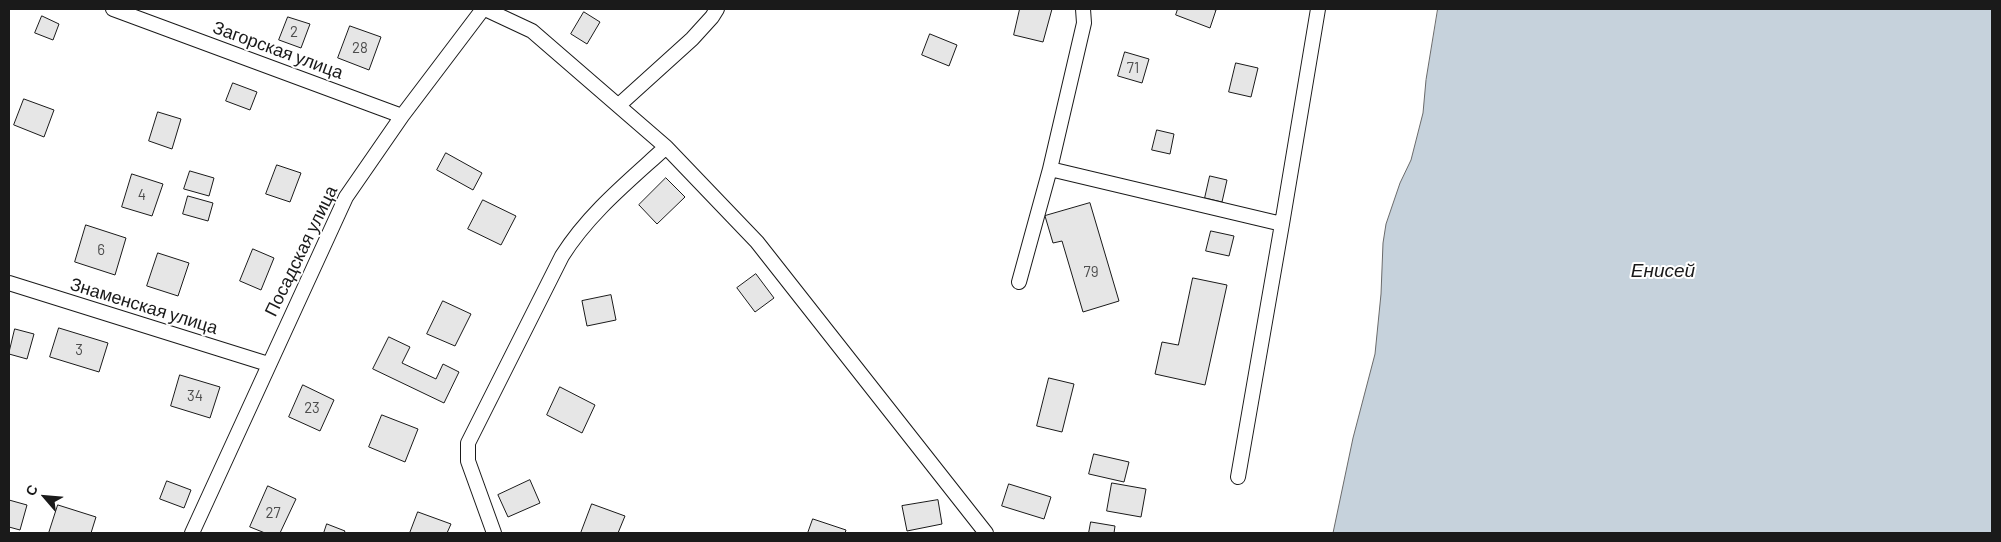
<!DOCTYPE html>
<html>
<head>
<meta charset="utf-8">
<style>
  body { margin:0 }
  #map { position:relative; width:2001px; height:542px; overflow:hidden; background:#fff; font-family:Barlow,sans-serif }
  canvas { display:block }
  .frame { position:absolute; inset:0; border:10px solid #1a1a1a; pointer-events:none }
  .north { position:absolute; left:20px; top:472px; width:50px; height:50px; -webkit-text-stroke:4px #fff; paint-order:stroke; rotate:297deg; font-size:14px; font-weight:700; line-height:20px; text-align:center; color:#1a1a1a }
  .north::after { content:''; display:block; margin:auto; width:18px; height:22px; background:#1a1a1a; clip-path:polygon(50% 0,100% 100%,50% 72%,0 100%) }
</style>
</head>
<body>
<div id="map">
<canvas width="2001" height="542"></canvas>
<div class="frame"></div>
<div class="north">С</div>
</div>
<script>
const ctx = document.querySelector('canvas').getContext('2d');
ctx.lineJoin = 'round';
function paint(path, color) { ctx.fillStyle = color; ctx.fill(path, 'evenodd'); }
function strokePath(path, color, width, dash) { ctx.strokeStyle = color; ctx.lineWidth = width; ctx.lineCap = dash ? 'butt' : 'round'; ctx.setLineDash(dash || []); ctx.stroke(path); }
function label(font, color, halo, rows, align = 'center') {
  ctx.font = font + ' Barlow,sans-serif'; ctx.lineWidth = 4; ctx.setLineDash([]); ctx.textBaseline = 'middle'; ctx.strokeStyle = halo; ctx.fillStyle = color; for (const [text, x, y, turn = 0] of rows) {
    ctx.save(); ctx.translate(x, y); ctx.rotate((+turn || 0) * Math.PI / 180); ctx.textAlign = isNaN(turn) ? turn : align; if (halo) ctx.strokeText(text, 0, 0); ctx.fillText(text, 0, 0); ctx.restore();
  }
}
const water = new Path2D(`
  M1438,9H1992V533H1333L1353,438L1375,354L1381,294L1383,243L1386,224L1400,183L1411,160L1423,113L1426,80Z`);
const building = new Path2D(`
  M1020,9H1052L1043,42L1014,35Z
  M1178,9H1212L1216,10L1210,28L1176,15Z
  M584,12L600,22L587,44L571,34Z
  M42,16L59,24L53,40L35,33Z
  M288,17L310,24L301,48L279,40Z
  M350,26L381,37L369,70L338,58Z
  M930,34L957,45L949,66L922,55Z
  M1125,52L1149,59L1142,83L1118,76Z
  M1236,63L1258,68L1251,97L1229,92Z
  M233,83L257,92L250,110L226,101Z
  M24,99L54,110L44,137L14,125Z
  M158,112L181,119L172,149L149,141Z
  M1157,130L1174,134L1170,154L1152,150Z
  M446,153L482,173L473,190L437,170Z
  M277,165L301,173L290,202L266,194Z
  M190,171L214,178L209,196L184,189Z
  M132,174L163,184L152,216L122,207Z
  M1210,176L1227,180L1222,202L1205,198Z
  M666,178L685,197L657,224L639,205Z
  M188,196L213,203L208,221L183,214Z
  M483,200L516,216L501,245L468,229Z
  M1090,203L1119,301L1083,312L1062,241L1053,243L1045,216Z
  M86,225L126,238L115,275L75,262Z
  M1211,231L1234,236L1229,256L1206,251Z
  M253,249L274,258L261,290L240,281Z
  M158,253L189,263L178,296L147,286Z
  M756,274L774,298L755,312L737,288Z
  M1193,278L1227,285L1205,385L1155,374L1162,342L1178,345Z
  M611,295L616,320L587,326L582,301Z
  M443,301L471,314L455,346L427,334Z
  M59,328L108,343L99,372L50,357Z
  M15,329L34,334L27,359L9,354Z
  M389,337L410,347L402,363L436,379L443,364L459,372L444,403L373,369Z
  M180,375L220,387L210,418L171,406Z
  M1049,378L1074,384L1062,432L1037,426Z
  M303,385L334,400L320,431L289,417Z
  M560,387L595,405L582,433L547,415Z
  M382,415L418,429L405,462L369,447Z
  M1094,454L1129,462L1124,482L1089,474Z
  M530,480L540,503L508,517L498,495Z
  M167,481L191,490L184,508L160,499Z
  M1112,483L1146,489L1141,517L1107,511Z
  M1009,484L1051,497L1044,519L1002,506Z
  M268,486L296,499L280,533H265L250,527Z
  M9,500L27,505L20,530L9,527Z
  M938,500L942,524L907,531L902,506Z
  M592,504L625,516L618,533H581Z
  M58,505L96,517L91,533H49Z
  M418,512L451,524L447,533H410Z
  M813,519L846,530L845,533H808Z
  M1091,522L1115,526L1114,533H1089Z
  M327,524L345,531L344,533H324Z`);
const minor = new Path2D(`
  M113,9L402,116
  M485,9L532,31L666,147C629,181 589,213 562,256L468,443V461L494,533
  M1083,9L1084,23L1050,169L1282,224L1318,9
  M619,105L692,39L712,17L717,9
  M666,147L757,242L986,533
  M1019,282L1050,169
  M9,283L268,364
  M1238,477L1282,224
  M192,533L346,197L402,116L483,9`);
const numberNames = [
  ["2",294,32],
  ["28",360,48],
  ["71",1133,68],
  ["4",142,195],
  ["6",101,250],
  ["79",1091,272],
  ["3",79,350],
  ["34",195,396],
  ["23",312,408],
  ["27",273,513]
];
const streetNames = [
  ["Загорская улица",278,50,20],
  ["Посадская улица",301,251,-64],
  ["Знаменская улица",144,306,17]
];
const waterNames = [
  ["Енисей",1663,271]
];
paint(water, '#c6d2dc');
strokePath(water, '#6a6a6a', 1);
paint(building, '#e6e6e6');
strokePath(building, '#1a1a1a', 1);
strokePath(minor, '#1a1a1a', 16);
strokePath(minor, '#fff', 14);
label('15px', '#4d4d4d', null, numberNames);
label('18px', '#1a1a1a', '#fff', streetNames);
label('italic 19px', '#1a1a1a', '#fff', waterNames);
</script>
</body>
</html>
